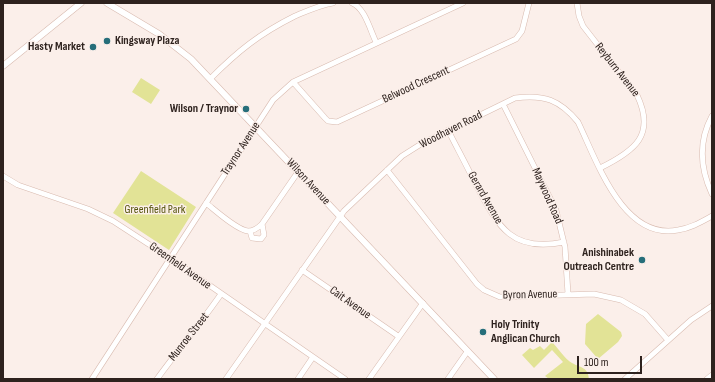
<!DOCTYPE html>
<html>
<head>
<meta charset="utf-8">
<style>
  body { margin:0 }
  #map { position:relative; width:715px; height:382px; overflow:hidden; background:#fbefea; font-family:"Sofia Sans Condensed",sans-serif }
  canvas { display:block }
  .frame { position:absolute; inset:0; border:4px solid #2e221e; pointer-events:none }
  .scale { position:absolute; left:577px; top:356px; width:65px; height:18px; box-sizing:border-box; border:2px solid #2e221e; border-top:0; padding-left:5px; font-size:12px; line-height:14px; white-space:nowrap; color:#2e221e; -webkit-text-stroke:3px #fbefea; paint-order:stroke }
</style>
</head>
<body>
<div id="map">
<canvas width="715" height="382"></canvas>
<div class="frame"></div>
<div class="scale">100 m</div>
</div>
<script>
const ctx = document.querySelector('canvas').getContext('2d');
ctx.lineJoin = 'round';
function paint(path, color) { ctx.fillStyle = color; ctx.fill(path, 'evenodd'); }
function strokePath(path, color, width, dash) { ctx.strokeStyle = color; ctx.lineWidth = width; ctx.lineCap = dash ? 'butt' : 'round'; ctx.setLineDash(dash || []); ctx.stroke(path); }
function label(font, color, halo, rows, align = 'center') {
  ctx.font = font + ' "Sofia Sans Condensed",sans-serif'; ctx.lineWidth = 3; ctx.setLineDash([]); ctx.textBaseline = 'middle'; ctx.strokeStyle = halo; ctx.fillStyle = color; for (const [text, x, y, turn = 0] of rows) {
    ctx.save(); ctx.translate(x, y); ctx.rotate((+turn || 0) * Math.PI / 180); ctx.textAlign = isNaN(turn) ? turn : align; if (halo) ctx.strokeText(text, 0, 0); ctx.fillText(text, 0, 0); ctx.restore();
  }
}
const green = new Path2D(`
  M141,78L160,90L151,104L132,92Z
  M141,171L196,207L169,250L113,213Z
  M598,314L621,332L622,336L618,342L598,359L585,344L586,324Z
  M552,342C558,348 565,359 572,363C581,368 588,367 589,379H549L545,376L563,362L552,350L534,368L522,355L530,348L533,350L540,346L544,350Z`);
const minor = new Path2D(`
  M352,3C365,8 370,30 376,42
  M577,3L579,16L583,26L637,95C656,135 635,151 600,168
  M210,79C238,51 259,34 295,16C307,11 320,5 333,3
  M293,82L325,118L328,121L337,122L516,39L522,31L529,3
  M503,104L556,210L565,247L568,294
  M712,116C698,142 700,168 712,194
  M448,130C457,148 467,166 476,185C498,226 511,253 564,242
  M387,170L477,284L484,290L500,297L594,294L621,300L645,314L667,339
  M3,176L18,185L88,209L113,221L170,258L345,379
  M206,203C215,210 237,230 248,231C254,231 258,228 262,224L298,172
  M250,231L252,238L261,239L264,235L262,224
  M302,270L398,336
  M92,379L273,100L293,82L463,3
  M157,379C178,350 201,323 221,294
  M226,379L344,211L402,156L421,144L515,98C544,94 560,100 578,122C597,161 623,241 678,230C691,228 701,222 712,216
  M298,379L313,357
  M369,379L423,303
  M448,379L467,352
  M625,379L691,320L712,306
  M707,379L712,375`);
const tertiary = new Path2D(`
  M107,3L159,34L191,59L494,379
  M3,66L81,3`);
const markers = [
  [107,41,4,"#266e7a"],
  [93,47,4,"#266e7a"],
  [246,109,4,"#266e7a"],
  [642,260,4,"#266e7a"],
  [483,332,4,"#266e7a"]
];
const poiNames = [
  ["Kingsway Plaza",115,41,"left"],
  ["Hasty Market",85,47],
  ["Wilson / Traynor",238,109],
  ["Anishinabek",634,253],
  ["Outreach Centre",634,267],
  ["Holy Trinity",491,325,"left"],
  ["Anglican Church",491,339,"left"]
];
const streetNames = [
  ["Reyburn Avenue",617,70,52],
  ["Belwood Crescent",416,85,-25],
  ["Woodhaven Road",451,130,-27],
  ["Traynor Avenue",241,149,-57],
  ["Wilson Avenue",308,182,47],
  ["Maywood Road",547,196,66],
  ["Gerard Avenue",485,198,60],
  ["Greenfield Avenue",180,266,35],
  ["Byron Avenue",530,295,-1],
  ["Cait Avenue",350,303,35],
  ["Munroe Street",189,337,-52]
];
const parkNames = [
  ["Greenfield Park",155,210]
];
paint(green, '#e2e396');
strokePath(minor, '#d8baaf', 6);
strokePath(tertiary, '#d8baaf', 7);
strokePath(minor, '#fff', 5);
strokePath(tertiary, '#fff', 6);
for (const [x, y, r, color] of markers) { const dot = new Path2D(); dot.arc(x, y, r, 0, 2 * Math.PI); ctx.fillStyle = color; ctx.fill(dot); strokePath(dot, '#fbefea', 1.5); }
label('bold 12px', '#2e221e', '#fbefea', poiNames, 'right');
label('12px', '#2e221e', '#fbefea', streetNames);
label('12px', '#55540b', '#fbefea', parkNames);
</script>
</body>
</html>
